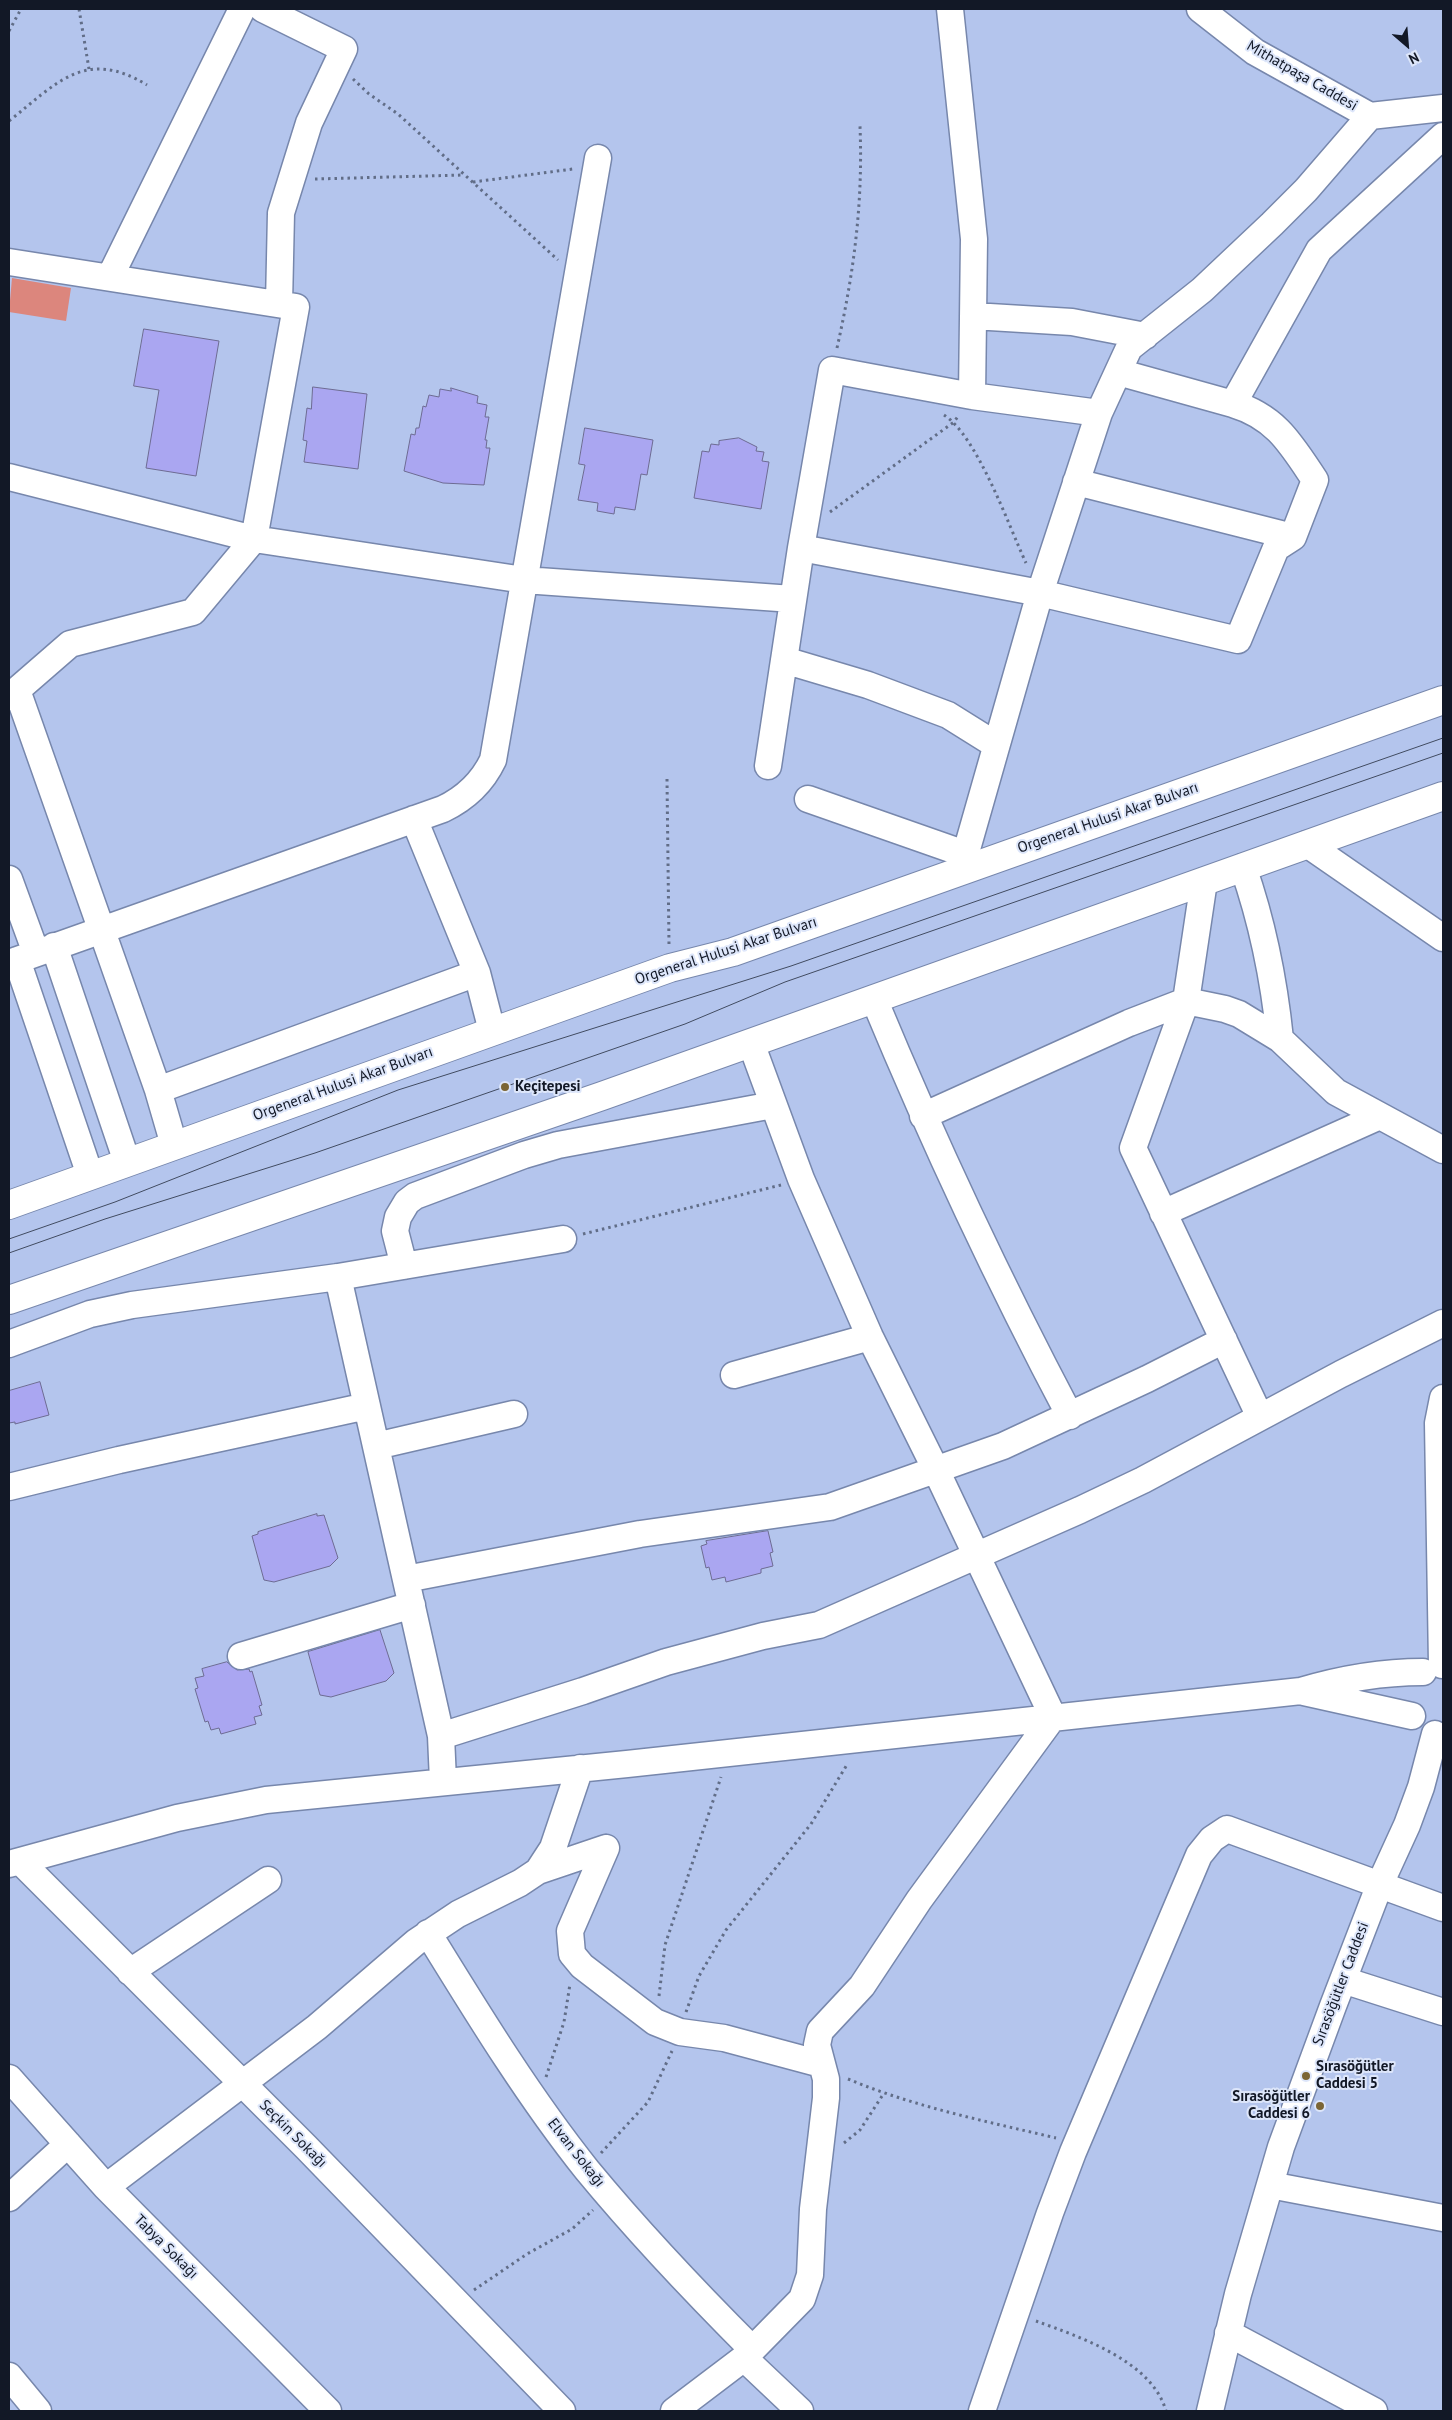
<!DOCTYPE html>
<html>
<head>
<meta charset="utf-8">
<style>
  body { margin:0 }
  #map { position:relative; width:1452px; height:2420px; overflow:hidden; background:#b4c5ed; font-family:"PT Sans",sans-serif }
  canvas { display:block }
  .frame { position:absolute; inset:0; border:10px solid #121826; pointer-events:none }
  .north { position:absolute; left:1382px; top:20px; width:50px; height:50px; -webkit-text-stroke:4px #dde6fa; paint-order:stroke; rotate:153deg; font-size:14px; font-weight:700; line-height:20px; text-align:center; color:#121826 }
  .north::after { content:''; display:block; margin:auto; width:18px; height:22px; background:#121826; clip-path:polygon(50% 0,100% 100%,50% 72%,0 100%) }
</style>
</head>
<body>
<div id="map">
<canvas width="1452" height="2420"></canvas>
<div class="frame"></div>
<div class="north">N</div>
</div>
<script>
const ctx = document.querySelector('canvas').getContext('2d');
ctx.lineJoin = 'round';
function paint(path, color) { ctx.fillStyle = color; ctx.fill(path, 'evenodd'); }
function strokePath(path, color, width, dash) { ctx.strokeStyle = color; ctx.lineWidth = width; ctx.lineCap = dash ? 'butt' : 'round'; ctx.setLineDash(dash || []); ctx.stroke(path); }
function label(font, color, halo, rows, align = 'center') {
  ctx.font = font + ' "PT Sans",sans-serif'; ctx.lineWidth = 4; ctx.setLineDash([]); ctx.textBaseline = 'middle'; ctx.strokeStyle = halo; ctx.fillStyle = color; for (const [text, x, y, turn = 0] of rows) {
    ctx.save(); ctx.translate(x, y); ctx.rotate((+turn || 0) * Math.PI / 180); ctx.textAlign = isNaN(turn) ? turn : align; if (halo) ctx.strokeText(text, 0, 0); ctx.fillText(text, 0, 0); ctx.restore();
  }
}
const green = new Path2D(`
  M12,278L71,288L66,321L9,312Z`);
const building = new Path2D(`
  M144,329L219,341L196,476L146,468L159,390L134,386Z
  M313,387L367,394L358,469L304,462L307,441L303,440L307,408L311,409Z
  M451,388L478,396L477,403L487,405L485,417H489L485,440H487L486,448H490L484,485L443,483L404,471L411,434L415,435L416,428H419L423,406L426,407L429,395L439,397L440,389L451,391Z
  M585,428L653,440L647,475L641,474L635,510L615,507L614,514L597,511L598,503L578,500L585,465L579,464Z
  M739,438L757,447L756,451L764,452L762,461L769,462L761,509L694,498L702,451L709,452L711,444L719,445V441Z
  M40,1382L49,1415L15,1424V1422L9,1423V1391Z
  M317,1514V1516L324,1515L338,1558L330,1566L274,1582L264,1580L252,1536L258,1534V1532Z
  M768,1531L773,1552L770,1553L773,1566L761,1569V1573L726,1582L725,1577L712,1580L709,1567L706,1568L701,1546L707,1544L706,1541Z
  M380,1630L394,1673L386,1681L331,1697L320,1695L308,1652Z
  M227,1662L237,1670L249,1669L250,1672L252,1671L262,1705L259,1706L262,1715L254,1717L256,1724L221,1734L219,1728L211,1730L208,1721L205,1722L195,1689L198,1688L195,1678L204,1676L202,1669Z`);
const path = new Path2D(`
  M79,9L89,69
  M9,31L21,9
  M353,79L369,94L398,114L558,260
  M9,121C56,84 85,47 147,85
  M315,179L464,175
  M473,182L573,169
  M837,348C854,272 863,204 860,126
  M944,415C977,436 1008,524 1026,563
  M830,512L954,422L959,415
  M667,779L669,945
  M583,1234L781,1185
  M659,1996L665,1945L721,1777
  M686,2012L699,1976L726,1930L811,1824L848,1763
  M546,2077L564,2022L570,1984
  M848,2079C915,2107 985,2121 1056,2138
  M844,2143L860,2130L884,2093
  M601,2153L648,2102L672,2051
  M474,2290L527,2254L572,2229L593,2210
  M1036,2321C1080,2337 1152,2361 1166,2411`);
const minor = new Path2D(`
  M263,9L344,49L309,123L281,213L279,304
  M950,9L974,239L972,396
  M1200,9L1255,52L1370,116L1443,108
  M9,262L296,307L254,539L193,612L70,644L9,697
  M110,277L242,9
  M973,316L1072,322L1145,336
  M1118,372L1233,404L1319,250L1443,136
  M9,477L254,539L524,580L793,599
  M1076,482L1293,537
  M801,548L1040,593L1238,640L1276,548L1293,537L1315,480C1291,444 1276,417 1233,404
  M784,660L868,685L948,715L996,745
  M17,690L158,1090L174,1145
  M768,766L801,548L832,370L972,396L1099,413
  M808,799L965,854
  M414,819L477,973L492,1031
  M1307,844L1443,938
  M1243,867C1263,924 1274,980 1280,1039
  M961,870L1040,593L1099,413L1129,348L1202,290L1272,224L1306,190L1370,116
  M9,879L36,953
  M1204,881L1186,1001L1133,1148L1260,1417
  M54,946L127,1162
  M17,960L90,1175
  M9,963L443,809C466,798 482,783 493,760L598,158
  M874,999C933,1141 998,1280 1070,1416
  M158,1090L477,973
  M923,1116L1129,1023L1186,1001L1225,1009L1239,1014L1280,1039L1336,1092L1443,1150
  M1163,1213L1380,1116
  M404,1266L395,1231L398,1217L407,1202L415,1196L524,1155L558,1145L773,1105
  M338,1277L441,1736
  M9,1344L90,1314L132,1305L338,1277L563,1239
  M734,1375L870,1337
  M376,1446L514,1414
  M9,1487L119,1460L367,1406
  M406,1579L640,1534L830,1507L1003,1446L1147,1379L1224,1340
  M241,1656L412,1605
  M1442,1665L1438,1423L1443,1398
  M1304,1692L1412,1716
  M443,1781L441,1736L583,1691L666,1662L763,1636L819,1625L1080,1510L1143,1480L1341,1374L1443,1323
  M606,1848L570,1931L572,1954L582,1966L655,2022L680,2032L724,2038L821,2064
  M20,1861L306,2147L562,2411
  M9,1864L177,1818L266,1800L627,1764L1301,1691C1341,1679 1381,1672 1423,1672
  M538,1871L606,1848
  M428,1933C478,2014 528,2096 587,2170C639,2233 694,2291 752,2349
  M130,1972L268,1880
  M1343,1980L1443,2012
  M9,2078L106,2187L328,2411
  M1270,2185L1443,2218
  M106,2187L317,2027L416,1942L458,1914L520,1883L538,1871L553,1848L580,1768
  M9,2198L68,2144
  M1228,2333L1374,2411
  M744,2358L800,2411
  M9,2376L38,2411
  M674,2411L744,2358L802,2299L810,2275L813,2209L826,2098V2079L817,2045L820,2031L862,1986L919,1900L1053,1717L936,1470L870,1337L801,1179L751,1043
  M982,2411L1050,2213L1073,2152L1199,1855L1212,1839L1227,1829L1443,1908
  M1210,2411L1238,2294L1281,2147L1333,2006L1380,1884L1407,1825L1421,1787L1435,1734`);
const major = new Path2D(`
  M9,1205L670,968L733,952L1443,700
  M9,1300L602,1096L1443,796`);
const tram = new Path2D(`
  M9,1239L115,1202L398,1090L791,966L1443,738
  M9,1253L105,1219L315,1153L685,1024L785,982L1443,753`);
const markers = [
  [505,1087,5,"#7b6535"],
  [1306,2076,5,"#7b6535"],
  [1320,2106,5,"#7b6535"]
];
const streetNames = [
  ["Mithatpaşa Caddesi",1302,76,30],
  ["Orgeneral Hulusi Akar Bulvarı",1108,818,-19],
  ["Orgeneral Hulusi Akar Bulvarı",726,951,-18],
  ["Orgeneral Hulusi Akar Bulvarı",343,1084,-20],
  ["Sırasöğütler Caddesi",1341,1984,-69],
  ["Seçkin Sokağı",293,2134,45],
  ["Elvan Sokağı",576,2153,52],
  ["Tabya Sokağı",166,2247,45]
];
const poiNames = [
  ["Keçitepesi",515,1087],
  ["Sırasöğütler",1316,2067],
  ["Caddesi 5",1316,2084],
  ["Sırasöğütler",1310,2097,"right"],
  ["Caddesi 6",1310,2114,"right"]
];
paint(green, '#dc867d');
paint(building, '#aaa6f1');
strokePath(building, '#6d6b92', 1);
strokePath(minor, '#7787ac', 29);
strokePath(major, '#7787ac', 30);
strokePath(path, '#616d87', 3, [2.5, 4]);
strokePath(minor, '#fff', 26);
strokePath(major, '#fff', 28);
strokePath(tram, '#414b60', 1);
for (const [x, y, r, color] of markers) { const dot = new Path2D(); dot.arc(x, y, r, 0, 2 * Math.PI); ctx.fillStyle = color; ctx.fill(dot); strokePath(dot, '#dde6fa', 2); }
label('15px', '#121826', '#dde6fa', streetNames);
label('bold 15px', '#121826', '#dde6fa', poiNames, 'left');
</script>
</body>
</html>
